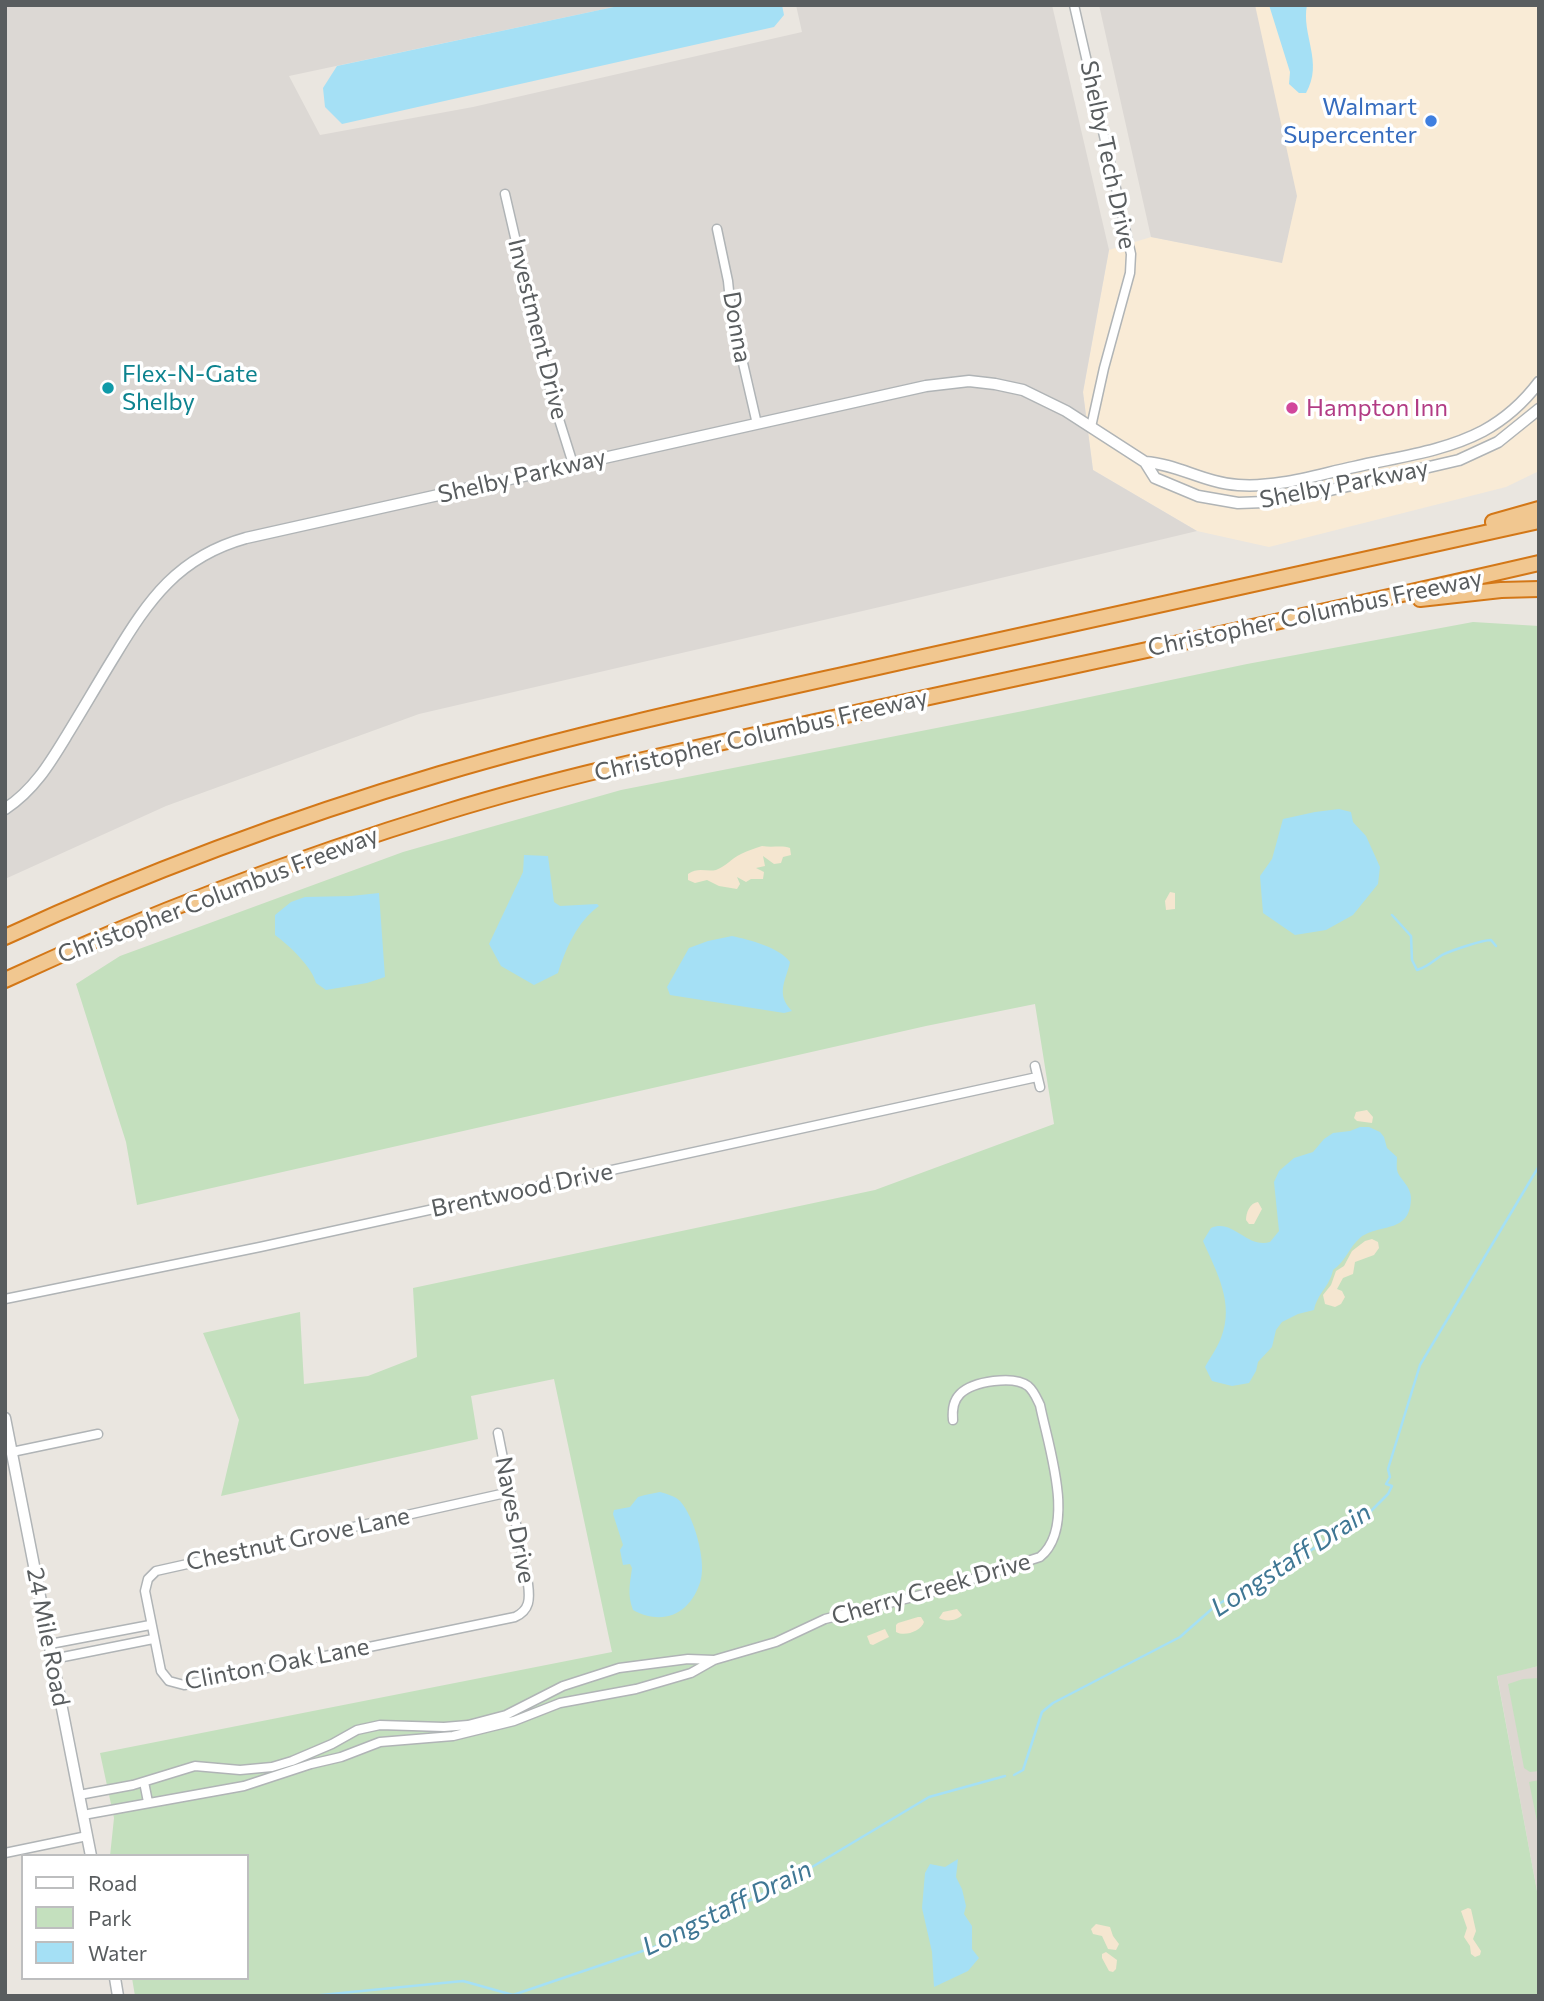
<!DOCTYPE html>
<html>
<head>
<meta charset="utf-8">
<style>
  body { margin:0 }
  #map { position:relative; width:1544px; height:2001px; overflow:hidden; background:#eae6e0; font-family:Commissioner,sans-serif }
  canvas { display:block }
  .frame { position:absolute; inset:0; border:7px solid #595d5f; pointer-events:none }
  .legend { position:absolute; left:21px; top:1854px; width:228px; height:126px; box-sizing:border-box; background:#fff; border:2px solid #bdbebf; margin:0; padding:9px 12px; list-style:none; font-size:21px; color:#595d5f }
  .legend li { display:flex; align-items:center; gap:14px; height:35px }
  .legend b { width:35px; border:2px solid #bdbebf }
</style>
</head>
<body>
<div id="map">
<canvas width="1544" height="2001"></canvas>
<div class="frame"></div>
<ul class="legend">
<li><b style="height:9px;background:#fff"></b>Road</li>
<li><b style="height:19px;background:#c4e0be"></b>Park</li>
<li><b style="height:19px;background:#a5e0f5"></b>Water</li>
</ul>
</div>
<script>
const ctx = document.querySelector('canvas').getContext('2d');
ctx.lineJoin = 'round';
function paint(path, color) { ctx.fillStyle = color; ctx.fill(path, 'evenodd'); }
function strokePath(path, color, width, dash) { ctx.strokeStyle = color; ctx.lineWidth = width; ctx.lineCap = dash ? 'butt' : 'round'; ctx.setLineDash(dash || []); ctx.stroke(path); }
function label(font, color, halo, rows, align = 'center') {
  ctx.font = font + ' Commissioner,sans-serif'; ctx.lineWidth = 7; ctx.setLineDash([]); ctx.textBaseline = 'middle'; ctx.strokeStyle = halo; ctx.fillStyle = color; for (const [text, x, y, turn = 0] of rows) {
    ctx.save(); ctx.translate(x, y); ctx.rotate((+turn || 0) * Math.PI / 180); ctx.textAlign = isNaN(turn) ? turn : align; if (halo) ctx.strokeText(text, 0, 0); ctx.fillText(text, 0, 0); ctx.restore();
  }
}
const commercial = new Path2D(`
  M1255,5H1539V471L1506,487L1269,547L1197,531L1093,470L1083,392L1109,250L1151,237L1282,262Z`);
const industrial = new Path2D(`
  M5,5H623L289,76L320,135L473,107L802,32L796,5H1052L1109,250L1083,392L1093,470L1197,531L884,606L419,714L166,806L5,879Z
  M1099,5H1255L1297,196L1282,263L1151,237Z`);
const education = new Path2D(`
  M1539,1666V1902L1497,1675Z`);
const green = new Path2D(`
  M1473,622L1539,626V1666L1497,1676L1539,1902V1996H135L132,1978H247V1856H110L114,1818L100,1753L612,1652L554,1379L471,1396L478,1439L221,1496L239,1420L203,1333L300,1312L304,1384L368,1376L417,1357L413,1288L875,1190L1054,1124L1035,1004L926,1026L137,1205L126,1142L76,984L120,956L403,852L621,790L1023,711L1247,664Z
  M1539,1678V1771L1530,1772L1524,1768L1508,1684L1523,1679Z
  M1539,1780V1831L1529,1782Z`);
const sand = new Path2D(`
  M762,846C772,848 782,845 790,848L791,855L783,857L781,863L774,864L763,856L765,866L756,868L764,872L763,879H751L746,882L737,877L740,884L737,889L719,886L707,880L695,883L688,880V874C698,867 706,872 716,870C725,867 732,858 741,854C747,851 755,848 762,846Z
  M1170,892L1175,893V909L1166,910L1165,901Z
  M1367,1110L1373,1117L1372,1123L1357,1121L1354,1118L1356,1112Z
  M1258,1202L1262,1209L1254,1224H1249L1246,1220C1246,1212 1250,1203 1258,1202Z
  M1372,1239L1378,1242L1379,1248L1374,1255L1355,1262L1353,1274L1343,1278L1337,1289L1342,1291L1345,1297L1341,1304L1335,1307L1325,1304L1323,1295L1331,1285L1336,1271L1344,1266L1352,1251L1365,1241Z
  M957,1609L962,1615C957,1621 945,1622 939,1618L943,1612Z
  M918,1617H921L924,1622C921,1631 905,1637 896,1632V1625L898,1623Z
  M885,1629L889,1637L873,1645L870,1644L867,1636Z
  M1468,1908L1471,1909L1476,1931L1473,1939L1481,1951L1480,1955L1475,1957L1471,1954L1470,1946L1464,1937L1467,1928L1461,1911Z
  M1096,1924L1110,1927L1113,1936L1119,1944L1116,1950L1108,1949L1102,1936L1093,1934L1091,1929Z
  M1106,1952L1117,1960L1116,1969L1113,1972L1109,1971L1102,1958V1954Z`);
const water = new Path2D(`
  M623,5H782L784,15L774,27L342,124L325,107L323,88L337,66Z
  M1269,5H1307C1301,35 1324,62 1306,93H1299L1289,84L1290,72Z
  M1339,809L1351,812L1353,822L1366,836L1380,867L1378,884L1353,915L1326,930L1295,935L1263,913L1260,876L1272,859L1283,819L1315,812Z
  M524,855L548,856L554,902L560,906L597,904L599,906C577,922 566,948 558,973L534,985L501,966L489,944L523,872Z
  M379,893L385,977L367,983L326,990L316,983C312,967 290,946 275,935V915L291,902L305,897L351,896Z
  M732,936C750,940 779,947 790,962C786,981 775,994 792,1011L784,1013L670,995L667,987L689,948L708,941Z
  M1360,1127H1369L1380,1132L1384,1137L1387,1148L1397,1157C1397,1162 1396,1168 1398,1173C1402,1181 1410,1186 1411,1197C1411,1234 1381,1223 1361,1237C1349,1247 1346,1261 1333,1270C1329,1288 1318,1292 1314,1310L1298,1314L1282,1322L1276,1330L1272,1347L1258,1362L1256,1371L1249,1383L1232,1386L1212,1381L1205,1367C1210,1358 1217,1348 1221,1338C1235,1303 1216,1271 1203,1241L1211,1228C1233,1218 1247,1249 1270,1242L1279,1231L1274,1182L1279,1171L1294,1158L1313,1152L1324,1139L1333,1133L1350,1131Z
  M660,1492C667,1494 675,1496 680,1501C694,1516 706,1560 701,1579C692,1613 664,1627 633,1610C627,1594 630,1584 632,1568L630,1564L623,1565L620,1550L623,1545L613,1514L614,1510L630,1507L638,1497L645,1495Z
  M958,1859L956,1877L962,1889L966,1906L964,1914L972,1926V1949L979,1958L968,1971L934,1987L932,1952L922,1908L925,1873L930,1864L945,1867Z`);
const stream = new Path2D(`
  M1392,915L1411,936L1412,960L1417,970C1428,967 1433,961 1442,955C1450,951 1482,940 1491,940L1496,946
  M1014,1775L1023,1770L1042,1712L1053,1703L1180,1637L1214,1607L1230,1597L1242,1594L1254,1582L1272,1574L1274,1569L1289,1564L1366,1516L1388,1494L1392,1486L1386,1484L1390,1477L1388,1469L1420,1365L1539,1166
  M311,1996L463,1981L513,1995L666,1943L792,1879L929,1797L1005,1776`);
const minor = new Path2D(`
  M1074,5L1131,254L1130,273L1104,368L1091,427
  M505,194L552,397L573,464
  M717,229L728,281L731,311L757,424
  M1035,1066L1040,1087
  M5,1299L260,1247L1037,1077
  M498,1433L528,1584C530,1599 530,1610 515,1617L184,1685L169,1681L161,1671L145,1591L148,1579L156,1571L510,1492
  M12,1452L98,1434
  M50,1644L150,1625
  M53,1659L153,1639
  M144,1782L148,1802
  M79,1795L133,1785L195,1766L240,1770L272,1767L292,1761L332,1744L357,1730L380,1725L444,1727L468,1725L506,1715L563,1686L619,1668L688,1659L714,1660
  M83,1815L244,1786L311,1764L341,1757L380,1742L453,1736L514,1721L560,1703L636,1689L691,1673L714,1660L776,1642L825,1619L929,1593L1040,1557C1077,1527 1048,1446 1040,1405C1037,1399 1034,1391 1028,1386C1014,1375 973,1381 960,1394C953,1401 952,1410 953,1420
  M5,1853L87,1836`);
const tertiary = new Path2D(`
  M1145,462C1177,464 1205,483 1238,485C1277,488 1316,475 1354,467C1397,457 1443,452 1483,431C1505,419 1524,402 1539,382
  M5,809C34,790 50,763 67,735C83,709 98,683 114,657C149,599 178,557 246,538L926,386L969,381L995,384L1023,390L1066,411L1145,462L1155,478L1198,496L1238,503L1265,502L1296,498L1459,460L1498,442L1539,409
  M5,1418L91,1856
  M115,1978L118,1996`);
const motorway = new Path2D(`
  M1493,522L1539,509
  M1420,599L1501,590L1539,589
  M5,937C146,872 292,818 440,774C595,728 755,695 914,659C1122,613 1330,566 1539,521
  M5,980C148,914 296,858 446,812C579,771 716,744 851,714C1080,664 1310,616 1539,563`);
const markers = [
  [1431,121,7,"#3f7fe0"],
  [108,388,7,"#0f9aa8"],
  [1292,408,7,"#d1479c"]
];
const shopNames = [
  ["Walmart",1417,107],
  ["Supercenter",1417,135]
];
const streetNames = [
  ["Shelby Tech Drive",1108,155,78],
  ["Donna",737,327,80],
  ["Investment Drive",538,329,76],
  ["Shelby Parkway",522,476,-13],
  ["Shelby Parkway",1344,484,-11],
  ["Christopher Columbus Freeway",1315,613,-12],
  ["Christopher Columbus Freeway",761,735,-13],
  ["Christopher Columbus Freeway",218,895,-21],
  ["Brentwood Drive",522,1190,-12],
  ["Naves Drive",515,1520,79],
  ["Chestnut Grove Lane",298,1539,-12],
  ["Cherry Creek Drive",931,1589,-16],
  ["24 Mile Road",48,1637,79],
  ["Clinton Oak Lane",277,1664,-11]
];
const cultureNames = [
  ["Flex-N-Gate",122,374],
  ["Shelby",122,402]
];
const hotelNames = [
  ["Hampton Inn",1306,408]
];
const waterNames = [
  ["Longstaff Drain",1291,1560,-33],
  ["Longstaff Drain",727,1908,-26]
];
paint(commercial, '#f9ebd6');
paint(industrial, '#dcd8d4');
paint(education, '#ddd7d1');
paint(green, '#c4e0be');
paint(sand, '#f5e6d0');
paint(water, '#a5e0f5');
strokePath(stream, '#a5e0f5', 2.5);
strokePath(minor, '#b0b4b6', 11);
strokePath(tertiary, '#b0b4b6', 13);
strokePath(motorway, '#d37717', 18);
strokePath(minor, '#fff', 8);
strokePath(tertiary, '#fff', 10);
strokePath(motorway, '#f1c790', 14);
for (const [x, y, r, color] of markers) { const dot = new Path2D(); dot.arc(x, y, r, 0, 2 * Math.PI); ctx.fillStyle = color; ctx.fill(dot); strokePath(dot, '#fff', 2.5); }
label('24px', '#366cbe', '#fff', shopNames, 'right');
label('24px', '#595d5f', '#fff', streetNames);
label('24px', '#0d838f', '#fff', cultureNames, 'left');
label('24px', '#b23c85', '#fff', hotelNames, 'left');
label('italic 26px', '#3f7794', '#fff', waterNames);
</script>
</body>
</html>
